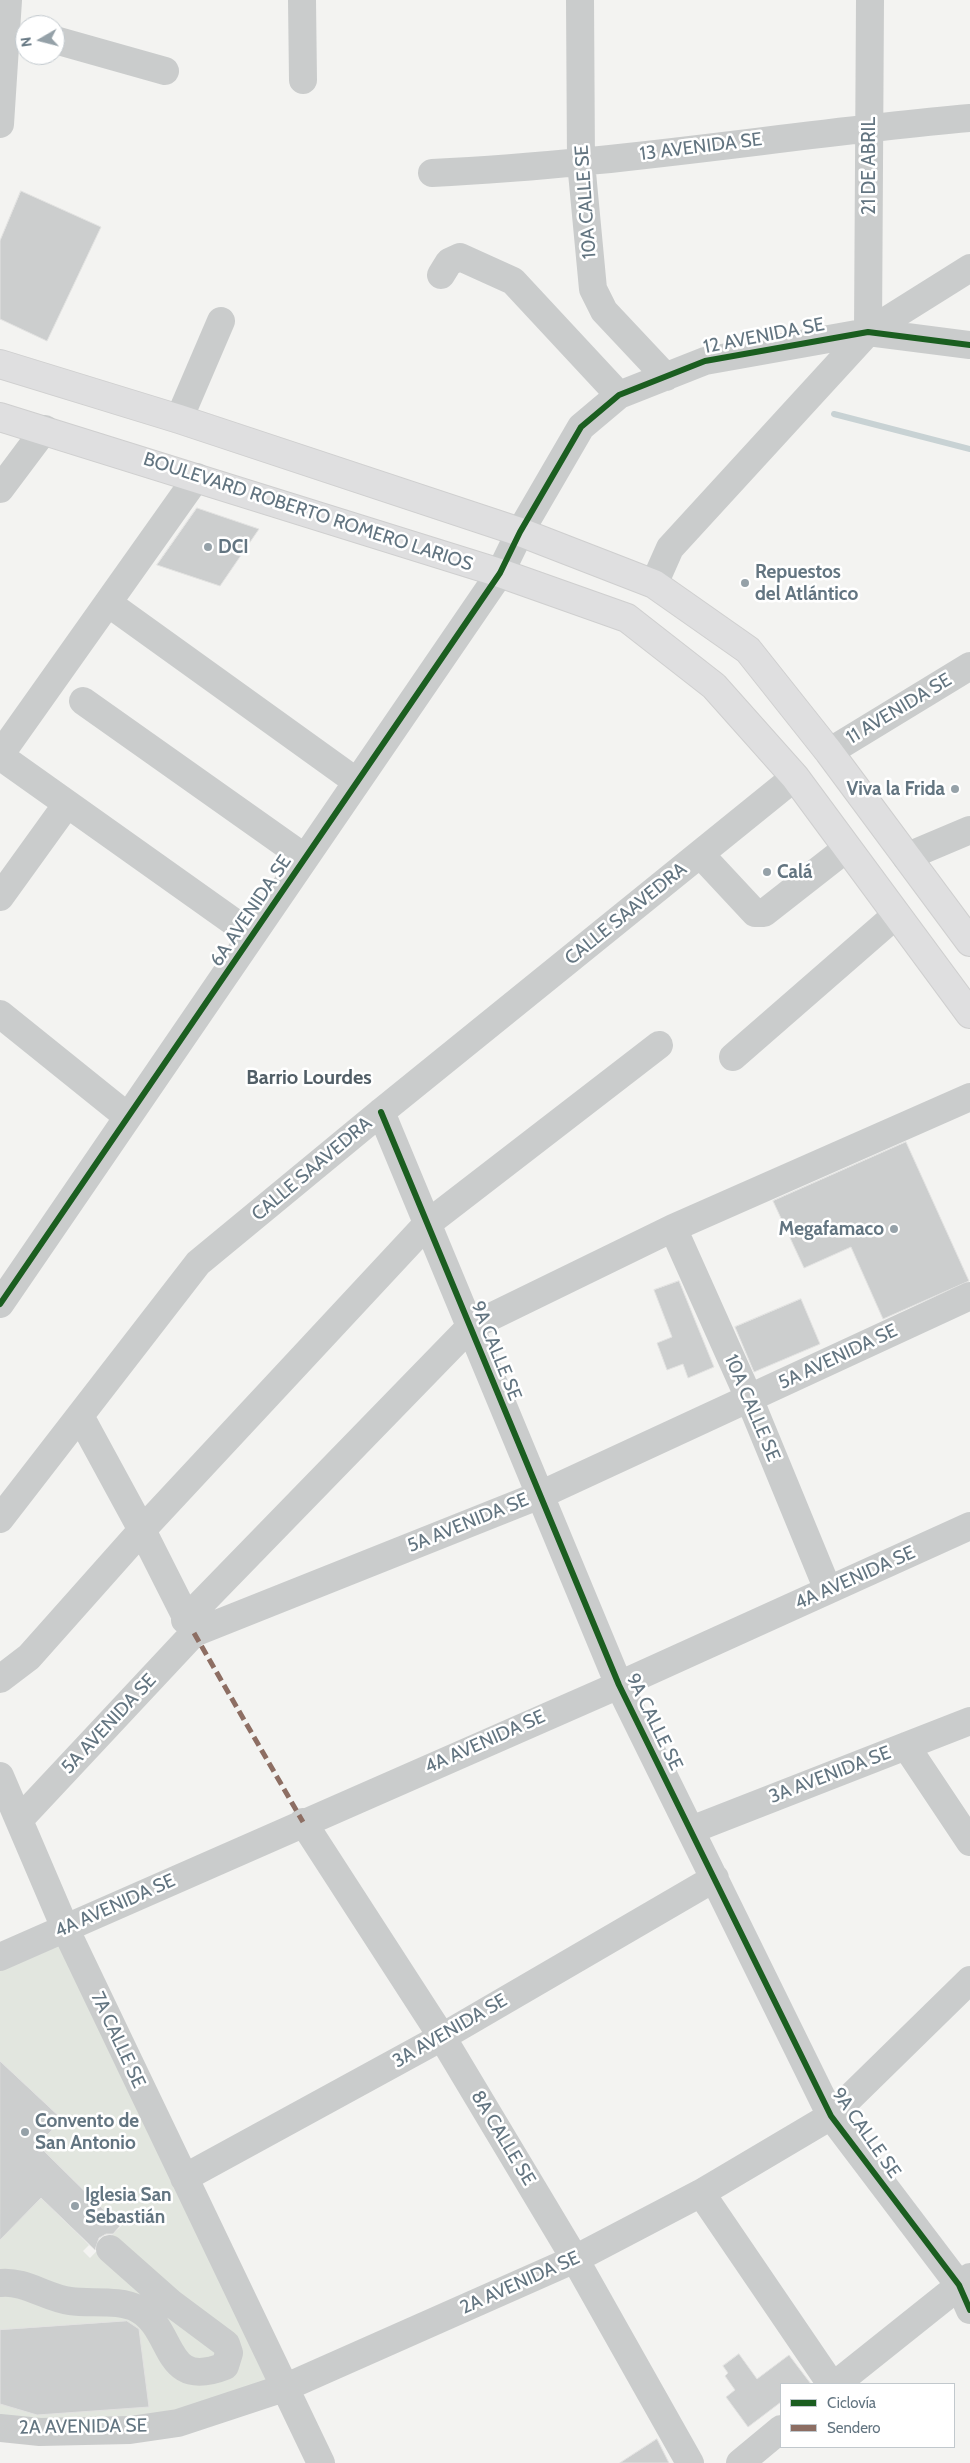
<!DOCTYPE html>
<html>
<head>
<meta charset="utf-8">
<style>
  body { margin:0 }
  #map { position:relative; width:970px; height:2463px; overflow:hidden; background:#f3f3f1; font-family:Cabin,sans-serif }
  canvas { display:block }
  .legend { position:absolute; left:780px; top:2383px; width:175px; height:65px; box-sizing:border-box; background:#fff; border:1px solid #c1c8cd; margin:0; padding:6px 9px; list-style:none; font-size:15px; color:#637581 }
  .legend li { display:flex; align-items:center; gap:10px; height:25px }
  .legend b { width:25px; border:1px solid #c1c8cd }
  .north { position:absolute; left:15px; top:15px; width:50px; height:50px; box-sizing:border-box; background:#fff; border:1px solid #c1c8cd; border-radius:50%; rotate:262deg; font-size:14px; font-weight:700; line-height:20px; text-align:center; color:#637581 }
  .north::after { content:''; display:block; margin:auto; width:18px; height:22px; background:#95a1a8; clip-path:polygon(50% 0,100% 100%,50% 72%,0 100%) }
</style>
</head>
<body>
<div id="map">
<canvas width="970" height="2463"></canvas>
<ul class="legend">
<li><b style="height:6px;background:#1b5e20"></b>Ciclovía</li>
<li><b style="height:6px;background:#8d6e63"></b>Sendero</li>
</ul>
<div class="north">N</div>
</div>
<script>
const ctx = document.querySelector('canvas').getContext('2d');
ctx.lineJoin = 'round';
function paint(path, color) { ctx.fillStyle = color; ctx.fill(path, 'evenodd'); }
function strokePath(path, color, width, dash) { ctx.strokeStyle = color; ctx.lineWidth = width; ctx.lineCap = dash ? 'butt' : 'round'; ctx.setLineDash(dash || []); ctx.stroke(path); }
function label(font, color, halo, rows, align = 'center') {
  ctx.font = font + ' Cabin,sans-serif'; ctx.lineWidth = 5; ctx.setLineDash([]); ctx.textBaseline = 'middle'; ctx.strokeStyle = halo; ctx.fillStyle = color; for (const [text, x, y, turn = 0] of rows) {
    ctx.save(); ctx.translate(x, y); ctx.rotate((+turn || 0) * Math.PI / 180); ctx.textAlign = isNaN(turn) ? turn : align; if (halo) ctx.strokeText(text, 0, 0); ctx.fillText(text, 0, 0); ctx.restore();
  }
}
const green = new Path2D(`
  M62,1937L274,2378L187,2409L135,2419L0,2420V2224L41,2198L89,2245L83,2251L90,2258L124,2223L116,2215L112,2218L38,2145L62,2119L0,2061V1963Z`);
const stream = new Path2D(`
  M834,414L970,449`);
const building = new Path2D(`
  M21,191L101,227L47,341L0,319V241Z
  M197,508L259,529L220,586L157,565Z
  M906,1142L969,1281L883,1319L851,1247L804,1268L773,1201Z
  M679,1281L714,1367L688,1378L683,1364L667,1370L657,1343L672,1337L654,1290Z
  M801,1299L820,1344L754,1372L735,1327Z
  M0,2061L62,2119L38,2145L120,2226L113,2234H106L99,2238L95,2250L41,2198L0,2240Z
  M127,2321L139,2329L149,2407L37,2415L0,2404V2330Z
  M739,2354L757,2379L789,2355L811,2384H781V2402L748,2427L726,2397L735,2390L725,2376L728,2373L723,2366Z
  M657,2439L669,2463H620Z`);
const minor = new Path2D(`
  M302,0L303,80
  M580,0L581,162L593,289L604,311L666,377
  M55,40L165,71
  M0,124L8,0
  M432,173C612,165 791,134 970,118
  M441,275L449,262L460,257L513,281L619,395
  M868,332L870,0
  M179,419L221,321
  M0,489L45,429
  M654,584L670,548L868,332L970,268
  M108,603L357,782
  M83,701L305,858
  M829,752L970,666
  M0,755L197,477
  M0,756L252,935
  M700,854L755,913H764L847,848
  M906,857L970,830
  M0,897L67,804
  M0,1014L128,1117
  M733,1057L896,915
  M381,1112L619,1685L831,2116L959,2285L970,2310
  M673,1228L749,1398L828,1590
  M0,1304L500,573L520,532L581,427L619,395L705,361L868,332L970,345
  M80,1416L142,1530L194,1633
  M0,1519L198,1263L381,1112L795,777
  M185,1620L470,1327L673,1228L970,1097
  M0,1679L29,1657L142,1530L427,1224L659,1045
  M906,1746L970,1842
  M0,1776L65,1928L321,2463
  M20,1819L194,1633L540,1495L970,1296
  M303,1822L442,2037L575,2259L690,2463
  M691,1830L970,1721
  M0,1957L619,1685L970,1526
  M184,2178L442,2037L715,1878
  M701,2193L831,2384
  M0,2283C24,2280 47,2298 70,2301C91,2304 119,2299 138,2309C176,2330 162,2391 225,2366L229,2353L226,2344L171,2303L110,2249
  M836,2384L970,2277
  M0,2428L40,2432L130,2430L178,2423L284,2388L575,2259L701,2193L831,2116L970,1980
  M740,2463L781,2429`);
const major = new Path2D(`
  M0,364L179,419L520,532L654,584L748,650L829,752L970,942
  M0,417L500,573L627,618L714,686L795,777L970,1014`);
const quiet = new Path2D(`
  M194,1633L303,1822`);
const cycleway = new Path2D(`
  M381,1112L619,1685L831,2116L959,2285L970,2310
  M0,1304L500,573L520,532L581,427L619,395L705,361L868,332L970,345`);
const markers = [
  [208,547,5,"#95a1a8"],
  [745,583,5,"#95a1a8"],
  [955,789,5,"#95a1a8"],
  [767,872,5,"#95a1a8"],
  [894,1229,5,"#95a1a8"],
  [25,2132,5,"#95a1a8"],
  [75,2206,5,"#95a1a8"]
];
const streetNames = [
  ["13 AVENIDA SE",701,147,-7],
  ["21 DE ABRIL",869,166,-90],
  ["10A CALLE SE",586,202,-94],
  ["12 AVENIDA SE",764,336,-11],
  ["BOULEVARD ROBERTO ROMERO LARIOS",308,512,18],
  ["11 AVENIDA SE",899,709,-31],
  ["6A AVENIDA SE",251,911,-56],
  ["CALLE SAAVEDRA",626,914,-39],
  ["CALLE SAAVEDRA",312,1169,-40],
  ["9A CALLE SE",496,1351,68],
  ["5A AVENIDA SE",838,1357,-25],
  ["10A CALLE SE",752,1408,67],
  ["5A AVENIDA SE",468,1523,-22],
  ["4A AVENIDA SE",855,1578,-24],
  ["9A CALLE SE",654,1722,64],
  ["5A AVENIDA SE",109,1724,-47],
  ["4A AVENIDA SE",485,1742,-24],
  ["3A AVENIDA SE",830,1775,-21],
  ["4A AVENIDA SE",115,1906,-24],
  ["3A AVENIDA SE",450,2031,-30],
  ["7A CALLE SE",118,2040,65],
  ["9A CALLE SE",866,2133,55],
  ["8A CALLE SE",503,2138,59],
  ["2A AVENIDA SE",520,2283,-24],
  ["2A AVENIDA SE",83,2427,-1]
];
const poiNames = [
  ["DCI",218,547],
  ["Repuestos",755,572],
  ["del Atlántico",755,594],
  ["Viva la Frida",945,789,"right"],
  ["Calá",777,872],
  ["Megafamaco",884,1229,"right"],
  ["Convento de",35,2121],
  ["San Antonio",35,2143],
  ["Iglesia San",85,2195],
  ["Sebastián",85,2217]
];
const neighbourhoodNames = [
  ["Barrio Lourdes",309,1078]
];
paint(green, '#e2e6df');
strokePath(stream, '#c8d2d4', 6);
paint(building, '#cccece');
strokePath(building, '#e2e2e1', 1);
strokePath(major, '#cfcfcf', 30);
strokePath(minor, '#cacccc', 28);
strokePath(major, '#dfdfe0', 28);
strokePath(quiet, '#8d6e63', 5, [10, 5]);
strokePath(cycleway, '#1b5e20', 6);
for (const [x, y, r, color] of markers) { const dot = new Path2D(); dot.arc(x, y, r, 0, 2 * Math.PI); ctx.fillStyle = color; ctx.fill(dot); strokePath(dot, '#fff', 2); }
label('19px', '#637581', '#fff', streetNames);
label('bold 19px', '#637581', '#fff', poiNames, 'left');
label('bold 20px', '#515e66', '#fff', neighbourhoodNames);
</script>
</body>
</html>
